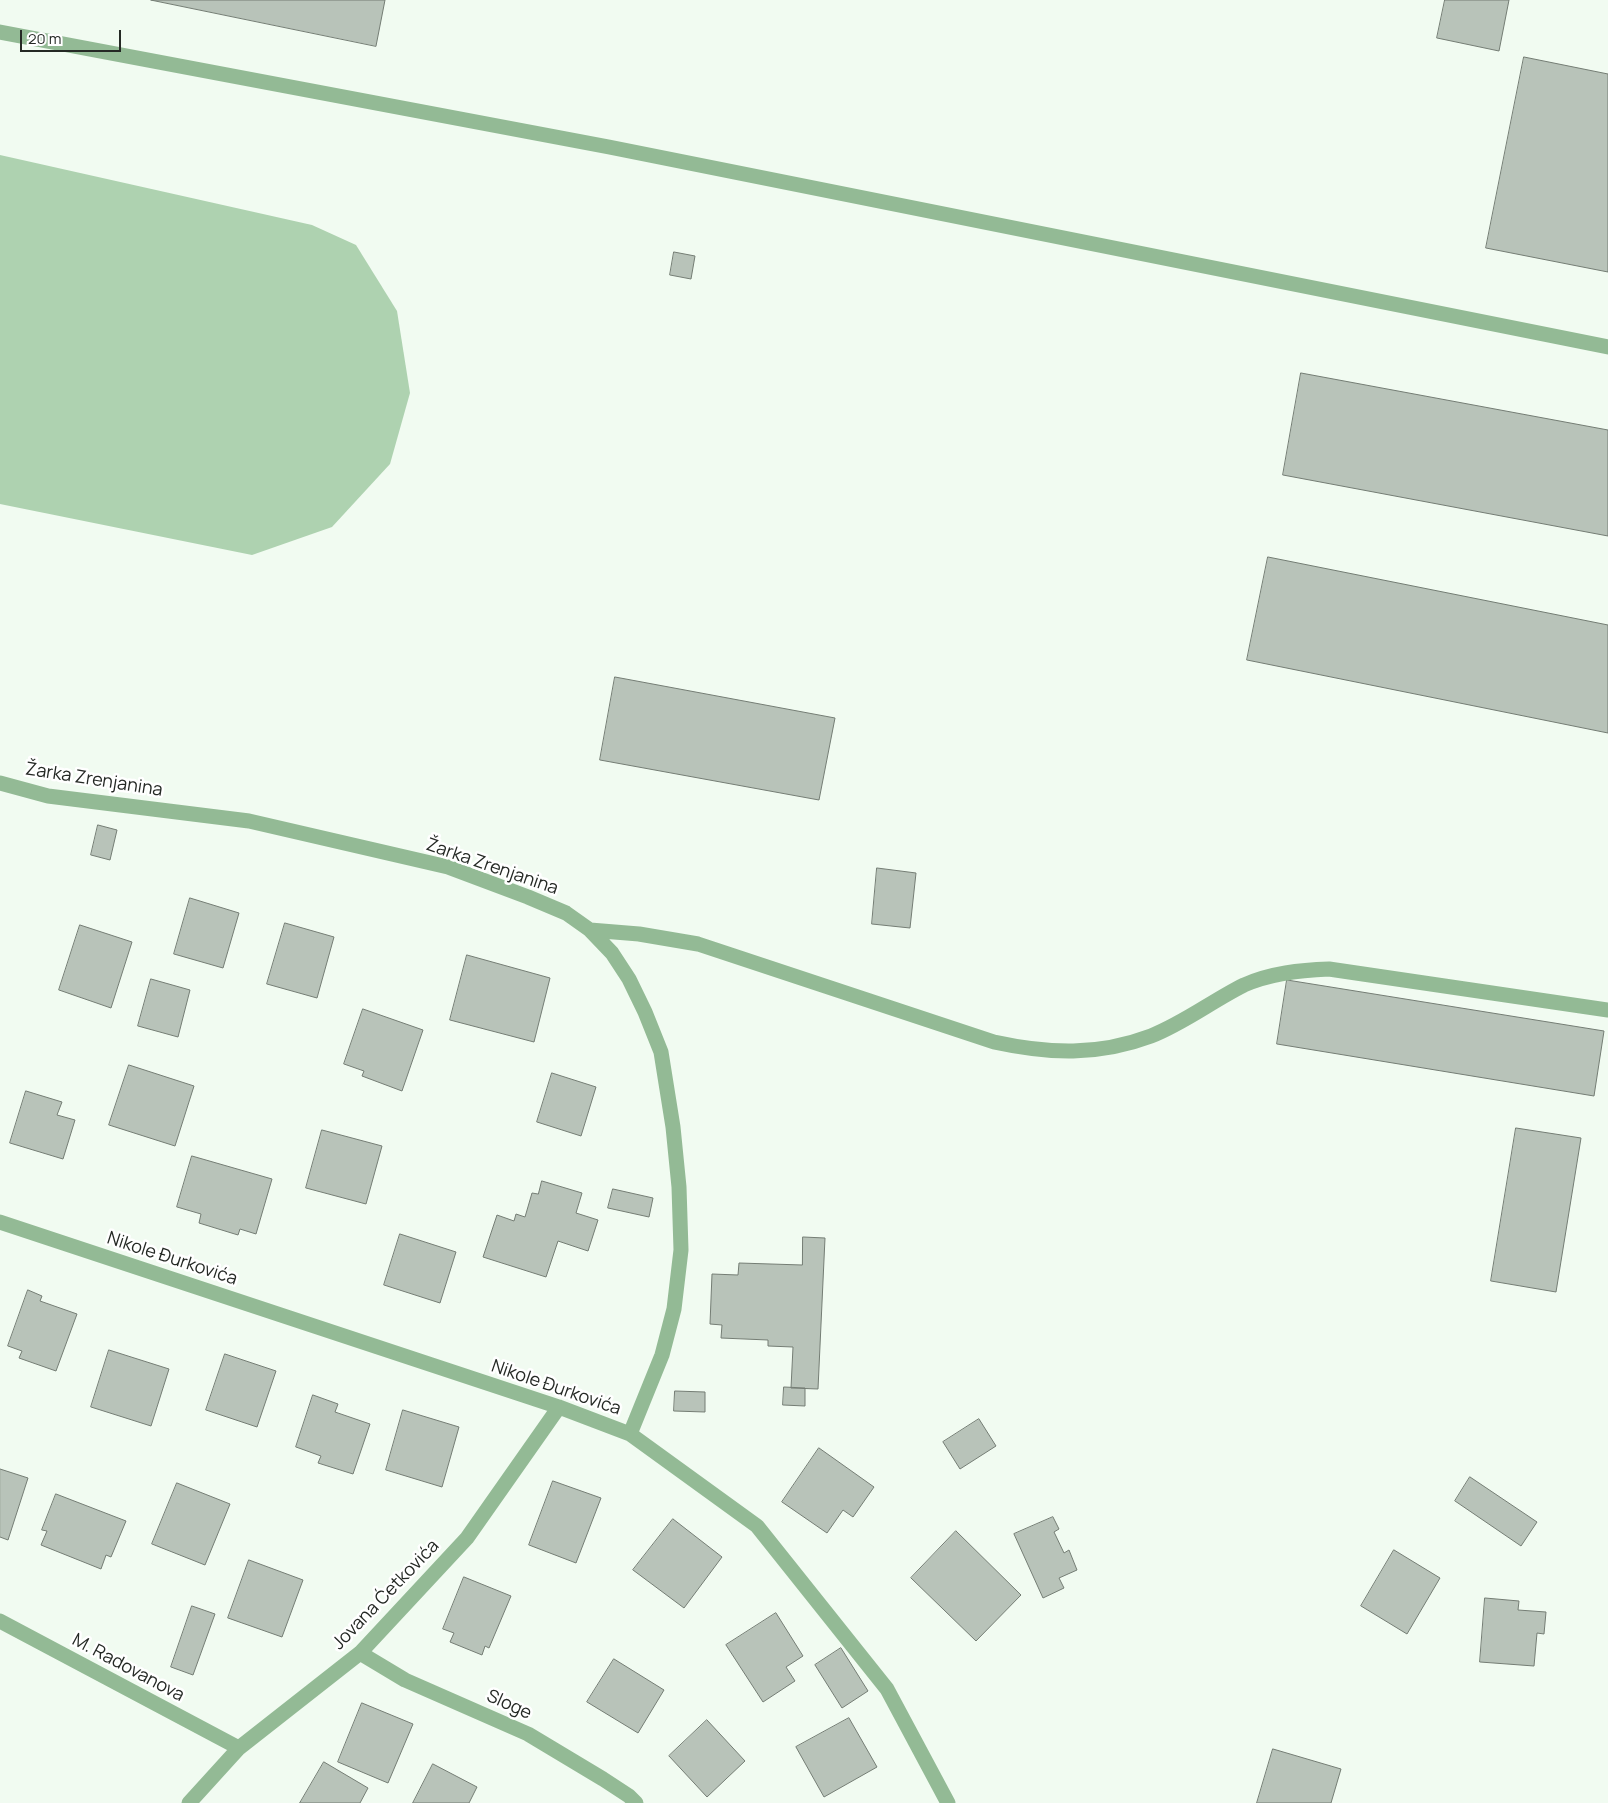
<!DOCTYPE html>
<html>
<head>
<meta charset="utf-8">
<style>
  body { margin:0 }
  #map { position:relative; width:1608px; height:1803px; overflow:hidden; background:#f1fbf1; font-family:Manrope,sans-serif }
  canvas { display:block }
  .scale { position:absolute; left:20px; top:30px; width:101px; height:22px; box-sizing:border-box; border:2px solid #252925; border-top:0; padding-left:6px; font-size:15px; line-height:18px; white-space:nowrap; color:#252925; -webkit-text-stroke:4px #fff; paint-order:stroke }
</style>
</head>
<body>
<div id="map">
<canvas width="1608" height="1803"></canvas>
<div class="scale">20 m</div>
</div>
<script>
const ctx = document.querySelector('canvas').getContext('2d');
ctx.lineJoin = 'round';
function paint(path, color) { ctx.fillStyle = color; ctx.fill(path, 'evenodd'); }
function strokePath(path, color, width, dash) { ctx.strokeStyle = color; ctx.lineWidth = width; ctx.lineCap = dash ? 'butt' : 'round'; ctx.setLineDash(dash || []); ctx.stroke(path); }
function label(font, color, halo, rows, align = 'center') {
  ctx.font = font + ' Manrope,sans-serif'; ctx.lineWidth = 5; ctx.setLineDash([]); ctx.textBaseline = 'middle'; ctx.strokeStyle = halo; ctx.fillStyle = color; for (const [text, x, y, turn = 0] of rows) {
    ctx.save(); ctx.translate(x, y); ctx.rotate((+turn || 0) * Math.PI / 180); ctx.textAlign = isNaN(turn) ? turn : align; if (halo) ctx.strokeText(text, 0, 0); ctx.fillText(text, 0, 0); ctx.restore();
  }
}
const green = new Path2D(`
  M0,155L312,225L356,245L397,311L410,393L390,464L332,527L252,555L0,504Z`);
const building = new Path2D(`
  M151,0H385L376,46Z
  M1445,0H1509L1499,51L1437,38Z
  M1524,57L1608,74V272L1486,248Z
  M674,252L695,256L691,279L670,275Z
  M1301,373L1608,430V536L1283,475Z
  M1268,557L1608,625V733L1247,660Z
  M615,677L835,718L819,800L600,760Z
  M98,825L117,830L110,860L91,855Z
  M877,868L916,873L910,928L872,924Z
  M190,898L239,913L223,968L174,954Z
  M285,923L334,937L317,998L267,984Z
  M80,925L132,942L111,1008L59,990Z
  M467,955L550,978L534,1042L450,1020Z
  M151,979L190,990L178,1037L138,1026Z
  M1287,980L1604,1031L1594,1096L1277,1044Z
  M363,1009L423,1030L402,1091L362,1076L364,1071L344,1064Z
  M129,1065L194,1086L175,1146L109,1125Z
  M552,1073L596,1087L581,1136L537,1122Z
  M26,1091L62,1102L57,1115L75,1120L63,1159L10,1143Z
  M1516,1128L1581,1138L1556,1292L1491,1281Z
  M322,1130L382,1146L366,1204L306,1188Z
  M192,1156L272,1179L256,1234L240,1229L238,1235L199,1223L201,1214L177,1207Z
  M542,1181L582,1193L576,1213L598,1220L588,1251L558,1241L546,1277L483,1257L497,1215L514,1221L516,1214L525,1217L532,1193L538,1194Z
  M613,1189L653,1198L649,1217L608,1208Z
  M400,1234L456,1252L440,1303L384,1285Z
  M803,1237L825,1238L818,1389L791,1388L793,1347L768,1346V1340L721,1338L722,1325L710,1324L712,1274L738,1275L739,1263L802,1265Z
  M28,1290L42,1296L40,1301L77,1314L56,1371L19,1358L22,1351L8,1346Z
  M109,1350L169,1369L151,1426L91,1407Z
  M225,1354L276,1371L257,1427L206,1410Z
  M784,1387L805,1388V1406L783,1405Z
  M675,1391L705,1392V1412L674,1411Z
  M313,1395L338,1404L335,1412L370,1424L353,1474L318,1463L321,1456L296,1447Z
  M403,1410L459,1427L442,1487L386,1470Z
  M979,1419L996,1446L960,1469L943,1442Z
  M819,1448L874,1487L853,1517L843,1510L827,1533L782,1502Z
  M0,1469L28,1478L8,1540L0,1537Z
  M1470,1477L1537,1522L1521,1546L1455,1501Z
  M553,1481L601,1498L576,1563L529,1545Z
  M177,1483L230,1504L205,1565L152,1544Z
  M56,1494L126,1521L111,1557L106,1555L101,1569L41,1545L47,1531L42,1530Z
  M1053,1517L1059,1529L1054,1532L1064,1553L1069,1550L1077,1570L1059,1578L1064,1588L1043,1598L1014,1534Z
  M673,1519L722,1557L684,1608L633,1570Z
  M956,1531L1021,1595L976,1641L911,1578Z
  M1394,1550L1440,1578L1407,1634L1361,1606Z
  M249,1560L303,1580L282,1637L228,1618Z
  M464,1577L511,1596L489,1648L485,1646L482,1655L450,1642L454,1633L443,1629Z
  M1485,1598L1519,1601L1518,1610L1546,1612L1544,1634L1537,1633L1534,1666L1480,1662Z
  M192,1606L215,1614L193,1675L171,1667Z
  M776,1613L803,1656L786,1667L795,1681L763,1702L726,1645Z
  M841,1648L868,1691L842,1708L815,1665Z
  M614,1659L664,1690L638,1733L587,1702Z
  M362,1703L413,1724L388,1783L338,1762Z
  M849,1718L877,1767L824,1797L796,1747Z
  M707,1720L745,1761L707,1797L669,1756Z
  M1273,1749L1341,1769L1331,1803H1257Z
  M324,1762L368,1788L360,1803H300Z
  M433,1764L477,1787L469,1803H413Z`);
const minor = new Path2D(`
  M0,32L609,147L1608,347
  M0,783L48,796L249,821L448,867L528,897L566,913L590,930L612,953L629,979L645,1012L661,1052L673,1127L679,1187L681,1250L674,1309L662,1355L630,1434
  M590,930L639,934L698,944L994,1042C1049,1054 1098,1056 1151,1036C1184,1023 1212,1001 1244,985C1271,973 1300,970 1329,969L1608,1010
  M0,1222L559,1407L630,1434L757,1526L887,1689L948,1803
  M0,1621L239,1748
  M360,1653L405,1680L528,1734L603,1779L629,1796L636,1803
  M189,1803L239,1748L360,1653L467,1538L559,1407`);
const streetNames = [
  ["Žarka Zrenjanina",94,780,9],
  ["Žarka Zrenjanina",492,867,19],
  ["Nikole Đurkovića",172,1259,18],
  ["Nikole Đurkovića",556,1388,19],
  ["Jovana Ćetkovića",386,1595,-46],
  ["M. Radovanova",128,1668,28],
  ["Sloge",509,1705,24]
];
paint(green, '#aed2b0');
paint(building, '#b8c3b9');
strokePath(building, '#747d74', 1);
strokePath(minor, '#93ba95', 15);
label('18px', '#252925', '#fff', streetNames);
</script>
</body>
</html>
